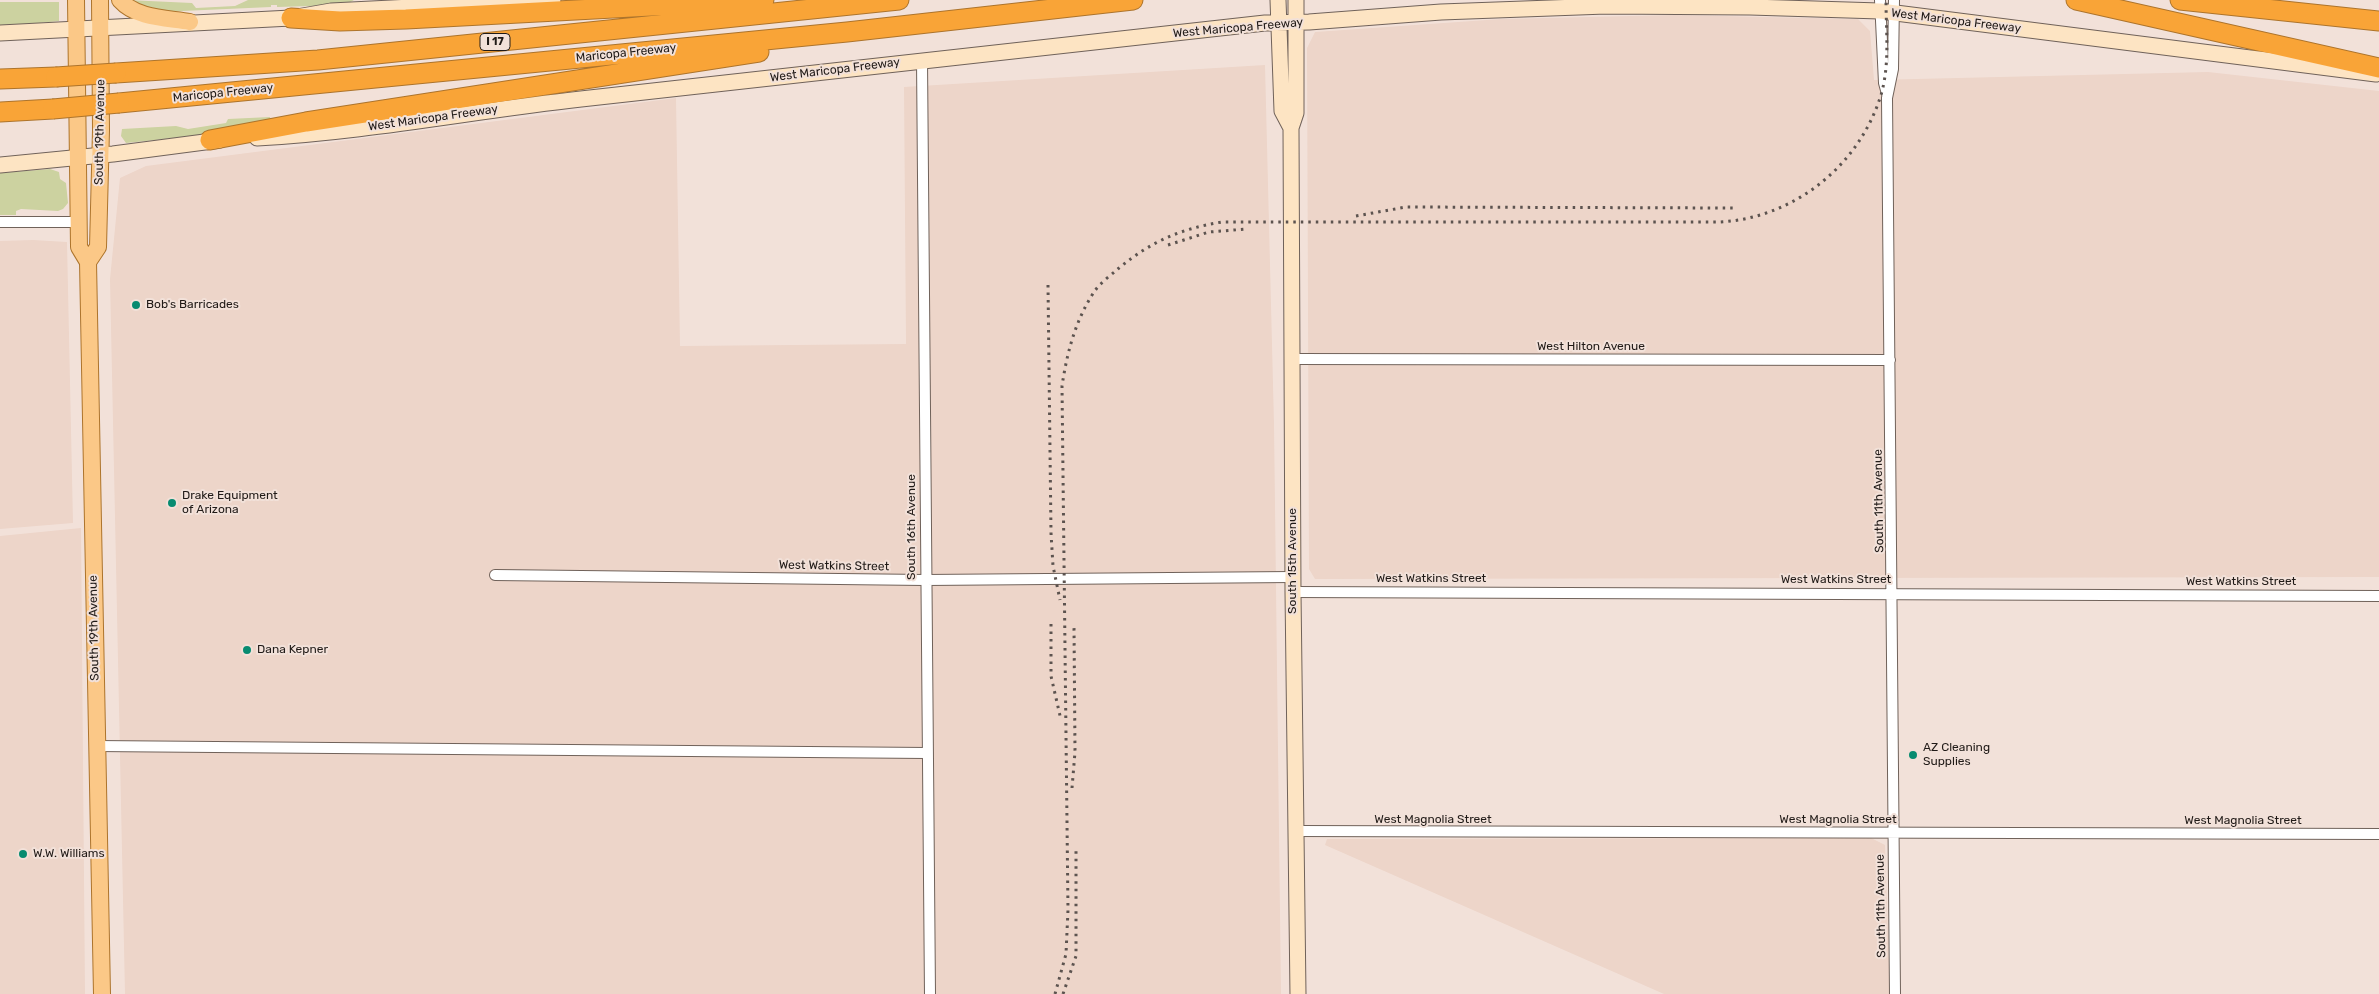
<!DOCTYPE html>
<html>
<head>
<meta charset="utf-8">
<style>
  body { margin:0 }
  canvas { display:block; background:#f2e1d9 }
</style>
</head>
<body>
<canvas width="2379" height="994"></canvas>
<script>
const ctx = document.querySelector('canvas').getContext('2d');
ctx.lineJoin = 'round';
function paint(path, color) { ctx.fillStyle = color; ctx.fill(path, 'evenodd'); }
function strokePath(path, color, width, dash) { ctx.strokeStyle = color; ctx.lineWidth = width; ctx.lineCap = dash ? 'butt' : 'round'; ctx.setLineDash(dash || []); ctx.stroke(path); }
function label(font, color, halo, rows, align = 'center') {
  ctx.font = font + ' Rubik,sans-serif'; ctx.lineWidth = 4; ctx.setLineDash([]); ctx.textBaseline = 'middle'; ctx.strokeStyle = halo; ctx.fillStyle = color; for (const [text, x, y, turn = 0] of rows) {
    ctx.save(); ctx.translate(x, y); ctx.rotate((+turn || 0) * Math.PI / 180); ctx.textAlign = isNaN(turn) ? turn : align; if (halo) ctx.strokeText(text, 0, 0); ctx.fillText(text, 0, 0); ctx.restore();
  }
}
const built = new Path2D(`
  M1675,15L1858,19L1870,31L1874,80L2208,72L2379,91V577L1315,579L1309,569L1307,48L1315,32L1501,19Z
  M1265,65L1274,424L1281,994H125L110,279L120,178L146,166L676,98L680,346L906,344L904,87Z
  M33,240L67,242L73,523L0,529V241Z
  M81,528L85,994H0V536Z
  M1871,838L1885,845L1890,994H1664L1325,845L1327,839Z`);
const green = new Path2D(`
  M127,0L192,3L196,8L235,6L248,0H354L345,5L277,7V5H271V7L160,12Z
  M0,2H59V21L0,27Z
  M270,117L271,123L195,136L126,143L121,136L122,129L176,126L188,129L226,123L228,119Z
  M50,169L59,172L60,179L66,183L68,203L63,209L58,211L21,209L16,211V215H0V173Z`);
const minor = new Path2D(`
  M1880,0L1884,83L1887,94
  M1894,0L1893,69L1887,98L1895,994
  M922,60L930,994
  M0,222H79
  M1293,359L1890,360
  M495,575L925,580L1293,577
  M1293,592L2379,596
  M96,746L927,753
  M1297,831L2379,834`);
const secondary = new Path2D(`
  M1278,0L1282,111L1291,128
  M1296,0V113L1291,128L1293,592L1298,994
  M0,33L291,18L331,11L553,0
  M257,138C366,132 473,111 581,99C809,72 1037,47 1265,23L1309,22L1441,12L1606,6L1750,7L1880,11L2376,74
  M0,165L113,154L220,140`);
const primary = new Path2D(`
  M76,0L79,247L88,262L102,994
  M120,0C137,19 167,18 190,22
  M88,262L98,247L101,130L100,0`);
const motorway = new Path2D(`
  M2076,0L2379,68
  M2180,0L2379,21
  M291,18L340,21L406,19L764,0
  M116,73L318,60L899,0
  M0,79L56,77
  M119,103L847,32L1133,0
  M0,112L53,109
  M210,140L306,122L759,52`);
const rail = new Path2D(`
  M1356,216L1406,207L1733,208
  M1168,245L1209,232L1247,229
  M1048,285L1051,533L1053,566L1060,600
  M1051,624V676L1061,720
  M1072,788L1075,752L1074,627
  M1055,994L1066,954L1068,910L1062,386C1067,353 1075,321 1094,292C1100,283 1111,275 1119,268C1152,241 1180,229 1222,222H1720C1794,218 1859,166 1881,95C1890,64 1886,32 1886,0
  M1063,994L1076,956V851`);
const motorwayBridge = new Path2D(`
  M56,77L116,73
  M53,109L119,103`);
const markers = [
  [136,305,5,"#078b70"],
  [172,503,5,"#078b70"],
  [247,650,5,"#078b70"],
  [1913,755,5,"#078b70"],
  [23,854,5,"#078b70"]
];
const shields = [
  [495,42,30]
];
const shieldNames = [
  ["I 17",495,42]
];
const streetNames = [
  ["West Maricopa Freeway",1956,21,7],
  ["West Maricopa Freeway",1238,28,-5],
  ["Maricopa Freeway",626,53,-6],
  ["West Maricopa Freeway",835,70,-7],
  ["Maricopa Freeway",223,93,-6],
  ["West Maricopa Freeway",433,118,-8],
  ["South 19th Avenue",100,132,-89],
  ["West Hilton Avenue",1591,347],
  ["South 11th Avenue",1879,501,-91],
  ["South 16th Avenue",912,527,-90],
  ["South 15th Avenue",1293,561,-90],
  ["West Watkins Street",834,566,1],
  ["West Watkins Street",1431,579],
  ["West Watkins Street",1836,580],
  ["West Watkins Street",2241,582],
  ["South 19th Avenue",94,628,-91],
  ["West Magnolia Street",1433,820],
  ["West Magnolia Street",1838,820],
  ["West Magnolia Street",2243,821],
  ["South 11th Avenue",1881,906,-91]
];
const poiNames = [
  ["Bob's Barricades",146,305],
  ["Drake Equipment",182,496],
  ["of Arizona",182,510],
  ["Dana Kepner",257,650],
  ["AZ Cleaning",1923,748],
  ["Supplies",1923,762],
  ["W.W. Williams",33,854]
];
paint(built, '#edd5c9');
paint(green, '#ccd2a0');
strokePath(minor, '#70625a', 12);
strokePath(secondary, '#70625a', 17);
strokePath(primary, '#ad742c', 18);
strokePath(motorway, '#ad742c', 21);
strokePath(minor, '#fff', 10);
strokePath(secondary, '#fde4c3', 15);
strokePath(primary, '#fbc887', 16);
strokePath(motorway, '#f9a437', 19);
strokePath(rail, '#5c534f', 3, [2.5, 5]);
strokePath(motorwayBridge, '#ad742c', 21, []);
strokePath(motorwayBridge, '#f9a437', 19);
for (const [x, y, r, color] of markers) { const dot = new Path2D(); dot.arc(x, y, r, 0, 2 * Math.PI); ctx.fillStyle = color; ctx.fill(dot); strokePath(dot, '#f2e1d9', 2); }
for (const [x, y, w] of shields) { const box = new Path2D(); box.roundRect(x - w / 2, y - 8.5, w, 17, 4); ctx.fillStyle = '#f2e1d9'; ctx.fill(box); strokePath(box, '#201a17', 1); }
label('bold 11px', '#201a17', null, shieldNames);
label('12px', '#201a17', '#f2e1d9', streetNames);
label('12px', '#201a17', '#f2e1d9', poiNames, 'left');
</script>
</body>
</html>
